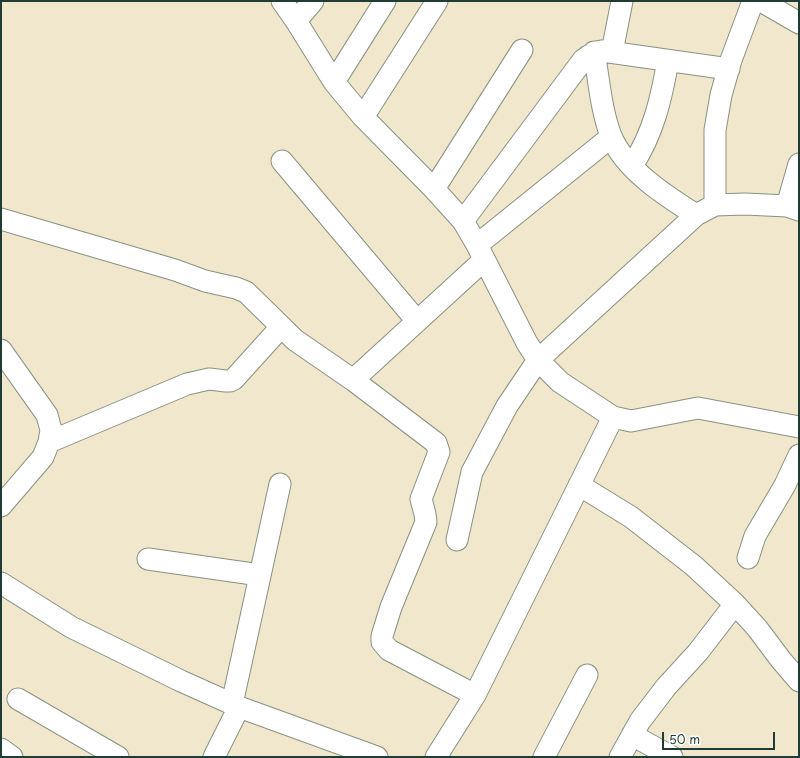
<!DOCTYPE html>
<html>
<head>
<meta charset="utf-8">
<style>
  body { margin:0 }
  #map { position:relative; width:800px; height:758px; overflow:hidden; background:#f0e7cd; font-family:"Playpen Sans",sans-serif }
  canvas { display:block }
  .frame { position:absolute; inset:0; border:2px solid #1f3d34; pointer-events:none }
  .scale { position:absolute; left:662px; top:732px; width:113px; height:18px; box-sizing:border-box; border:2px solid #1f3d34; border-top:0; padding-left:5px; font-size:12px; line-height:14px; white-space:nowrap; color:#1f3d34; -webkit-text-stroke:3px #fff; paint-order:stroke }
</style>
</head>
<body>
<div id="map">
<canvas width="800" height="758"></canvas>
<div class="frame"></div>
<div class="scale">50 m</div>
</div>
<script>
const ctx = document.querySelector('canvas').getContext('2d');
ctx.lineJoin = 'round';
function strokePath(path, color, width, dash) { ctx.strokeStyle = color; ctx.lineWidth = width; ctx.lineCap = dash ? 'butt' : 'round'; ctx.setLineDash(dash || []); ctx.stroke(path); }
const minor = new Path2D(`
  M282,1L296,21L334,82L363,117L434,189L463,221L477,245L527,343L538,360L560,382L613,417L631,421L698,408L799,427
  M761,1L799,23
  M296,21L313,1
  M594,52C599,80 601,110 611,136C625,170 666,196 696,215
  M612,52L622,1
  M334,82L385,1
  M363,117L437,1
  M282,161L417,321
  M632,166C654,132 661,99 668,61
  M434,189L522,50
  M715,205V130L721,95L731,60L753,1
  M787,206L799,164
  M1,219L175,270L205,281L236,288L246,292L295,340L353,380L436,443L439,452L421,499L425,514L426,522L391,607L382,636V642L389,650L475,695
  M463,221L583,60C589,55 594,52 602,51L729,69
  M477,245L611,137
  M1,350L47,415L51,430L49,442L43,457L1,506
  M353,380L484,260
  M49,442L187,384L209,379L226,381H230L234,379L281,327
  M579,485L631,517L694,566L735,604L757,628L781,660L799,681
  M457,540L472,472L507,406L538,360L696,215L715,205L745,204L787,206L799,210
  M748,558L755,536L785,485L799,455
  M148,559L260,575
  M1,583L71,627L181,681L239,707L377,757
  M18,699L118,757
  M232,704L280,484
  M632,735L672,757
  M1,749L12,757
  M214,757L239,707
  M436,757L475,695L613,417
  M544,757L587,675
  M620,757L640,721L666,687L698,652L735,604`);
strokePath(minor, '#889280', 23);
strokePath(minor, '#fff', 21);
</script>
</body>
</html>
